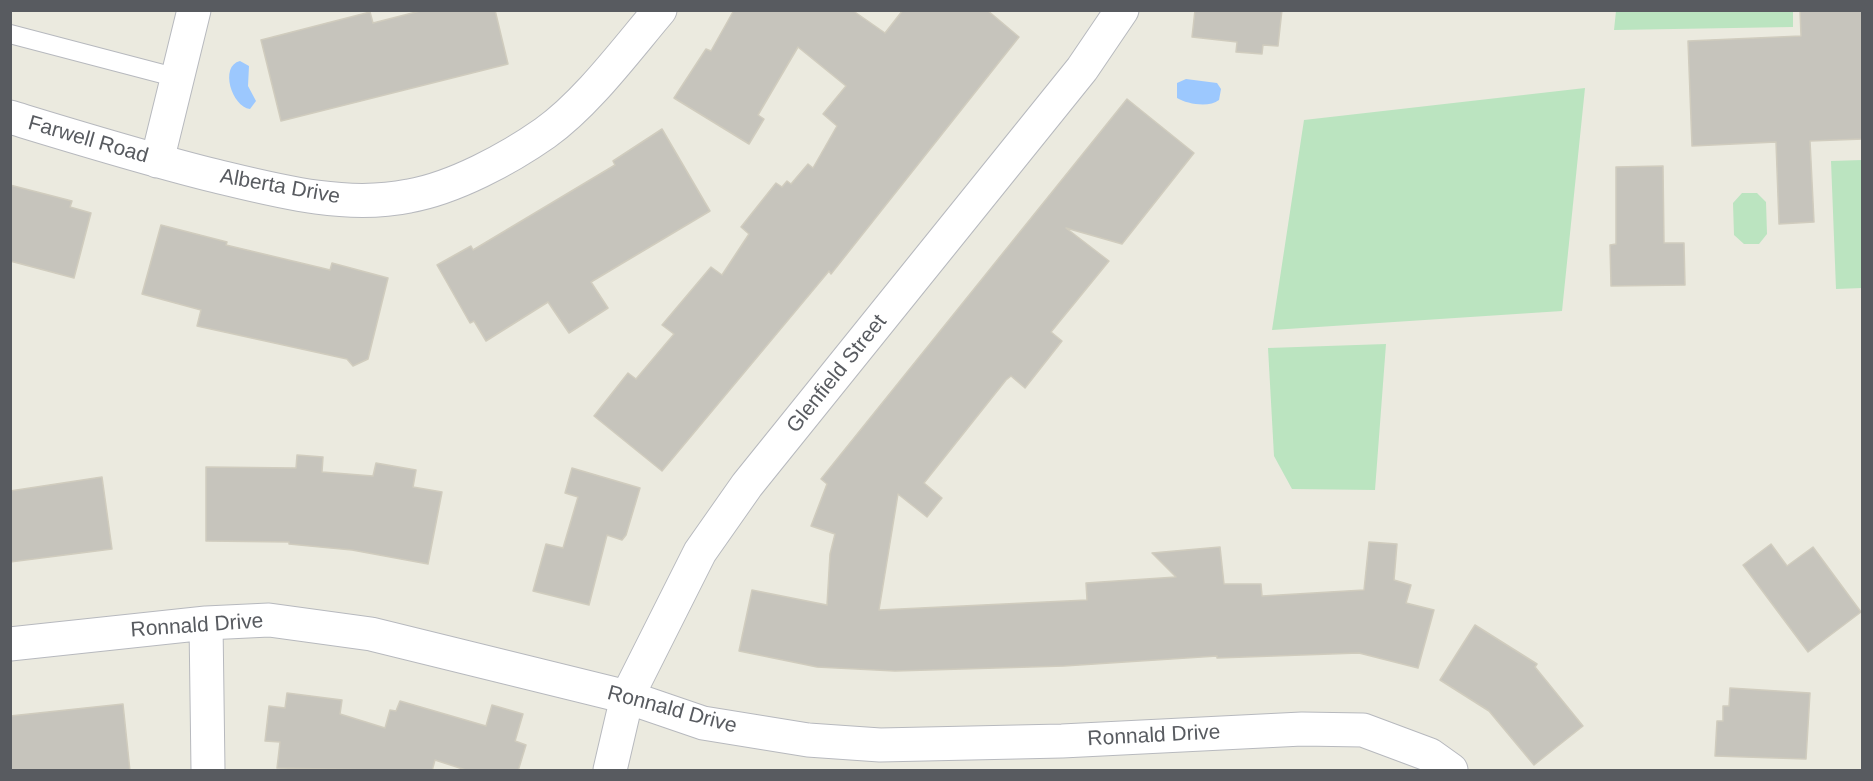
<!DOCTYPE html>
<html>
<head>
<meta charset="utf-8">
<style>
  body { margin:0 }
  #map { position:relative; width:1873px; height:781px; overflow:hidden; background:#ebeadf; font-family:Helvetica,sans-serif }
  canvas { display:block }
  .frame { position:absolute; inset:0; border:12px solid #585b60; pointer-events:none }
</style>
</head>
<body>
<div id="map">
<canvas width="1873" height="781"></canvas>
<div class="frame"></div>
</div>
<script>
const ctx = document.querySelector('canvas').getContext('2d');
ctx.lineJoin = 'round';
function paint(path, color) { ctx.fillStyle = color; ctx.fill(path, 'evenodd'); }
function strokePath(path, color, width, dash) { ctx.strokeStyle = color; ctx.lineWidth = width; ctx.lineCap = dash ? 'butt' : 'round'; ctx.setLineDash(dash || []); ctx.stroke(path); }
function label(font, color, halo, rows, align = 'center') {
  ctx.font = font + ' Helvetica,sans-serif'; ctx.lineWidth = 4.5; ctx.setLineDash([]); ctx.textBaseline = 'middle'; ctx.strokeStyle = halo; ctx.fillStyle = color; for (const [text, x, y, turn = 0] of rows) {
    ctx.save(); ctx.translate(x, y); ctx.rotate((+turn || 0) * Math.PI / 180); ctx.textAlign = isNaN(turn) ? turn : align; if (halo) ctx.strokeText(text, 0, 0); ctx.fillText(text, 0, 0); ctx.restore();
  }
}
const green = new Path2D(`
  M1616,11H1793V27L1614,30Z
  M1585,88L1562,311L1272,330L1304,120Z
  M1862,160V288L1836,289L1831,161Z
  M1742,193H1757L1766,202L1767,234L1759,244H1744L1734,235L1733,203Z
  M1386,344L1375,490L1292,489L1274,456L1268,348Z`);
const water = new Path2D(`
  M240,61L249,66L248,86L256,101L250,109C232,107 219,66 240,61Z
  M1186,79L1217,83L1221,89L1219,100C1209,108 1187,104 1177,98V83Z`);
const building = new Path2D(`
  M424,10H495L508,64L281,121L261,40L370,12L373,23Z
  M734,10H852L885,33L903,10H987L1019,37L831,274L829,271L662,471L594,416L628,373L636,379L674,334L662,325L711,267L722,275L749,234L741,227L776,183L782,187L787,181L791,184L808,164L813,168L837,126L823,114L846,86L798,47L758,115L764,119L749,144L674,98L706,49L711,51Z
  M1195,10H1282L1278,46L1263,45L1262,54L1236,52L1237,42L1192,37Z
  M1800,10H1863V139L1810,141L1814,222L1779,224L1776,142L1692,146L1688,41L1801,36Z
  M1127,99L1194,153L1122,244L1066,228L1109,261L1051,332L1062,341L1025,388L1011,376L1006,380L924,483L942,498L927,517L898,494L879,610L1087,600L1086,583L1176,577L1152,553L1220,547L1224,584H1261L1262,596L1364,590L1369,542L1397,544L1394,580L1411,585L1406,603L1434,610L1418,668L1359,653L1217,658V656L1064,666L895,671L817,667L739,651L752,590L827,605L830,554L835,534L811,526L827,484L821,479Z
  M662,129L710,211L591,282L608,308L569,333L548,302L486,341L474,321L470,323L437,265L471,246L473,250L615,165L613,161Z
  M1663,166L1664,243H1684L1685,285L1611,286L1610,245L1616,244V167Z
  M10,185L72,201L70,207L91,213L74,278L10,261Z
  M161,225L227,242L226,245L322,268L330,270L332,263L388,278L368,359L353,366L347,359L197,326L201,310L142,294Z
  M297,455L323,457L322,472L373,476L376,463L416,470L413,487L442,492L428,564L352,550L289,544V542L206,541V467L296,468Z
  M572,468L640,488L626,535L622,540L607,535L589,605L533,591L546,544L563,548L578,497L565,493Z
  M102,477L112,549L10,562V491Z
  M1771,544L1787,566L1813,547L1861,612L1808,652L1743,565Z
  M1475,625L1537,664L1535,667L1583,726L1534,765L1489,711L1440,680Z
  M1730,688L1810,693L1806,759L1715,756L1717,721H1723V706H1729Z
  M287,693L342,700L340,714L385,728L390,710L396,711L400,701L486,726L492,705L523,714L515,741L526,745L518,771H469L435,760L432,771L277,768L280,742L265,741L269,706L285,708Z
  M123,704L130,771H10V716Z`);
const service = new Path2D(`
  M10,34L178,78`);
const minor = new Path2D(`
  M10,117C79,138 147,159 216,176C278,191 346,209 409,196C454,188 508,159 545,133C587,103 626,50 660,10
  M157,161L194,10
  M206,623L208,770
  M10,644L206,623L269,620L371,634L627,697L703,723L808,740L880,745L1062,741L1302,729L1363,730L1430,755L1451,770
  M610,770L627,697L700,552L747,485L1082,69L1122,10`);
const streetNames = [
  ["Farwell Road",88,140,16],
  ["Alberta Drive",280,187,10],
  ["Glenfield Street",837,374,-51],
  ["Ronnald Drive",197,626,-4],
  ["Ronnald Drive",672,710,15],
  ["Ronnald Drive",1154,736,-3]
];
paint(green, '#bbe4c0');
paint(water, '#9cc8fe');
paint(building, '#c6c4bc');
strokePath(building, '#d0ccbe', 1.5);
strokePath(service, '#b7b9be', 20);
strokePath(minor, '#b7b9be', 35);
strokePath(service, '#fff', 18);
strokePath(minor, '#fff', 33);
label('21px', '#585b60', '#fff', streetNames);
</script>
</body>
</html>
